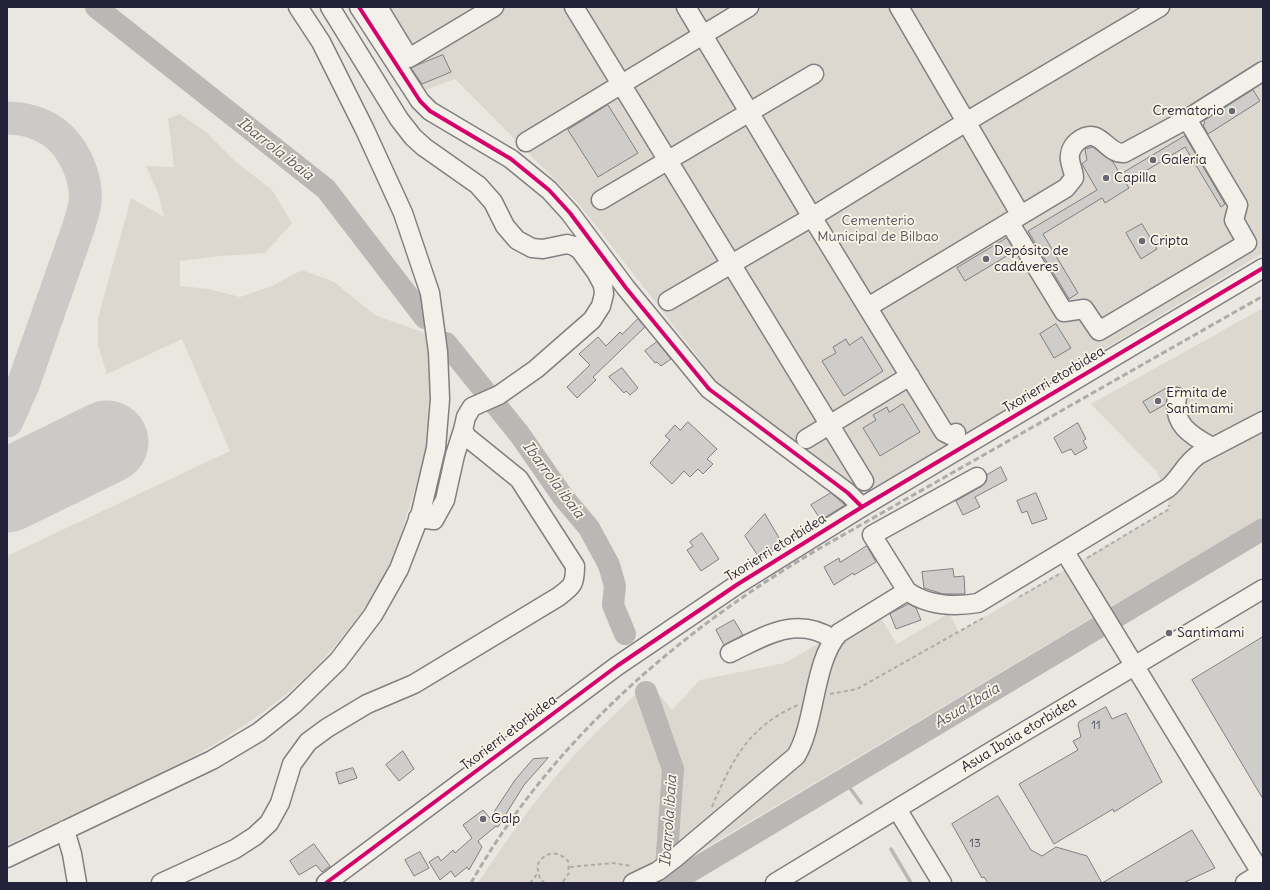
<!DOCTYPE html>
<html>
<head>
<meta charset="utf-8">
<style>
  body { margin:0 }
  #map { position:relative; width:1270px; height:890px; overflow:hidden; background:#eae7e0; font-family:Delius,sans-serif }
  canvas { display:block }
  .frame { position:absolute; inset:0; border:8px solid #22223b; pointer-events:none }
</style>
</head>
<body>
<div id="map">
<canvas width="1270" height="890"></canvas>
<div class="frame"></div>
</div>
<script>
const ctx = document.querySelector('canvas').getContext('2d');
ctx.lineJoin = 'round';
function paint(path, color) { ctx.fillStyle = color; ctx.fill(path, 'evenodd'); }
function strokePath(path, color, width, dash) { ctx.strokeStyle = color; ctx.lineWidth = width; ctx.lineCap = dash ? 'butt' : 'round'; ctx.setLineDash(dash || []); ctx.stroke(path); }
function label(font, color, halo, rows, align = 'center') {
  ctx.font = font + ' Delius,sans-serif'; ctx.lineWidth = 3.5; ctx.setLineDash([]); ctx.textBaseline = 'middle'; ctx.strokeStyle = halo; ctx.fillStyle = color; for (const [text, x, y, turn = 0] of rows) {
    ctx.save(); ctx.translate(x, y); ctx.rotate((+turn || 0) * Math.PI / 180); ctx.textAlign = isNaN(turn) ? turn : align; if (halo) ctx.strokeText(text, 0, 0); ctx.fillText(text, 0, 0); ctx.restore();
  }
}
const green = new Path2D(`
  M372,7H1263V253L859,498L722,388L579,204L455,79L423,91Z
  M180,114L206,132L236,162L272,190L292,223L265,253L220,256L180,261V286L209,289L240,297L272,286L302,270L334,282L375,315L430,335C432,368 433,401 428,433C425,460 416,487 407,514C401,535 394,558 384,578C375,595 362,611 351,626C266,740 131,786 7,845V556L230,451L182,339L107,374L98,345V318L131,198L164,217L158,193L146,166L174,167L168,119Z
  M1263,308V516L695,854L656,883H478C506,841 535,799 569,761C594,733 621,708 649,682L672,710L700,680L785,663L876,610L897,644L949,613L959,632L1169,509L1168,495L1156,471L1091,404Z`);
const stream = new Path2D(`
  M844,780L861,803
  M891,849L911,883`);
const river = new Path2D(`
  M96,7L326,189L425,318
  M446,343L520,435L563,497L589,528L609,565L615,586L613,605L625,634
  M646,692L673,769L665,882
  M671,883L1263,529`);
const taxiway = new Path2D(`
  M7,118C43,119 67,135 80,169C84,179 86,191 85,202C84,210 81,218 79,226L23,385L7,421`);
const runway = new Path2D(`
  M7,491L107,442`);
const building = new Path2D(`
  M443,55L451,72L422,84L411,68Z
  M1253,90L1260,101L1208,134L1203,125L1205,123L1204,121Z
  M608,105L638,153L598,177L568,130Z
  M1185,136L1225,204L1221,207L1185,147L1126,183L1129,188L1105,203L1102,198L1043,234L1078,293L1069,299L1028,231L1097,190L1082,164L1087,160L1085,149L1093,147L1113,162L1120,174Z
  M1142,224L1157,249L1141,259L1126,233Z
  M1007,238L1015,251L965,281L957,268Z
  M638,319L645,327L593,377L596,380L577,398L567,387L590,365L579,354L598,337L606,346L620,332L622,334Z
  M1056,324L1071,348L1054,358L1040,334Z
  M862,337L883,371L844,396L822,361L836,353L833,347L846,339L849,345Z
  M657,342L671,359L661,366L657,362L655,363L645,351Z
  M622,368L638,388L630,395L626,391L624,393L609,377Z
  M1167,388L1168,391L1166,404L1150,413L1143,402Z
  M903,404L920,432L880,456L863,428L876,420L873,415L887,407L889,412Z
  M688,422L717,449L707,459L713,464L703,474L698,469L690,477L684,471L672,484L650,463L670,440L665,436L675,425L680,430Z
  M1078,423L1086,439L1083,441L1087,448L1075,455L1071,449L1062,453L1054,438Z
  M1001,467L1007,480L975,497L980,507L963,515L956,501L982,486L986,482L987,475Z
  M831,493L845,505L821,520L811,505Z
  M1036,493L1047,519L1032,524L1027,511L1022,513L1017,501Z
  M765,514L782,543L758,556L745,536Z
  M702,533L719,559L701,571L687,550L693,546L690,542Z
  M867,546L876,562L854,575L853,573L834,585L824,567L839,558L840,562Z
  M953,569L954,577L964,576L965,594H943L924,588L922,572Z
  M909,604L916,608L921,620L896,629L890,614Z
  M734,620L743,635L724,645L716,630Z
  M1263,637V799L1192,680Z
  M1106,707L1112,719L1126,713L1162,782L1114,812L1113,809L1054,844L1019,784L1078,750L1073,741L1081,737L1078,725L1079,722Z
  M403,751L414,769L399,781L386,765Z
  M548,758L524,785L498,827L496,826L478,841L482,847L469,870L467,867L455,877L451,871L440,880L429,862L438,856L441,861L453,850L455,853L472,838L463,825L483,810L490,818L515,780L533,759Z
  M353,768L357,778L339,784L336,773Z
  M998,796L1031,850L1042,856L1056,847L1087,856L1102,883L1192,830L1215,868L1183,883H988L984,877L982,878L952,824Z
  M314,844L330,866L322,872L316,865L299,875L290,861Z
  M420,852L429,868L414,876L405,860Z`);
const path = new Path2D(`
  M1087,558L1169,509V505
  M1019,597L1061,573
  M830,694L857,689L983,618
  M712,807C732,760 748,727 798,705
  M570,867L613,863L631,866
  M530,883L538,873
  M545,883L540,879L537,866C543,852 557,849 568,861L569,873L562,883`);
const minor = new Path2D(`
  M359,7L420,101L430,111L511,159L549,190L570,213L626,288L709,389L848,493L862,507
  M378,7L409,58L494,7
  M574,7L864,481
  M686,7L812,217L944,432L952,436L956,433
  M899,7L1020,214
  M526,142L749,7
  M601,200L814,74
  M1009,222L1064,312L1084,309L1099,331L1247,243L1234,220L1238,205L1187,119
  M668,301L812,217L966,122L1160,7
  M868,307L1066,188L1074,178C1074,172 1071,167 1070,160C1069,153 1072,146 1078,141C1100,124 1106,155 1124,153L1187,119L1263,71
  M1177,397C1172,424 1190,435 1212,447
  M806,439L910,376
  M418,518L434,520L445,500L455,455L463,430
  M1065,552L1263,876
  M907,591L872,535L977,477
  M730,653C765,636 796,615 833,639
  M897,809L942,883
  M65,830L72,854L77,883
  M7,858L212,760L259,732L293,705L338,661L373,615L399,569L421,512L436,448L440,399L438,352L430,293L403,213L365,130L321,42L298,7
  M161,883L235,849L255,836L269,823L280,803L292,764L308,742L327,728L367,704L414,684L558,597C573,586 575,584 575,566L519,479L467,437L463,430L466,417L472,407L499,395L536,369L592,320L601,306L604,294L603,285L596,272L580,250L574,246L567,244L543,249L532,248L517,240L505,226L493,202L478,185L424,147L413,137L399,119L330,7
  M326,883L617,666L738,584L862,507L1263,268
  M633,883L658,871L675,858L796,756C816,723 813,661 839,633L907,591C928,606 954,607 978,603L1168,488C1180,478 1185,464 1198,455L1263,421
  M775,883L992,751L1263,589
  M1245,883L1263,872`);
const rail = new Path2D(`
  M471,883C552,740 681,629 822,547L1263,296`);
const cycleway = new Path2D(`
  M359,7L420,101L430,111L511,159L549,190L570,213L626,288L709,389L848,493L862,507
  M326,883L617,666L738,584L862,507L1263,268`);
const markers = [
  [1232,111,4,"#686775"],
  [1153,160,4,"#686775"],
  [1106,178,4,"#686775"],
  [1142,241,4,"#686775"],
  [986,259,4,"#686775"],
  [1158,401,4,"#686775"],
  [1169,633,4,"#686775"],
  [483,819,4,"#686775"]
];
const numberNames = [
  ["11",1096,726],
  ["13",975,844]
];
const poiNames = [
  ["Crematorio",1224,111,"right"],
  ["Galería",1161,160],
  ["Capilla",1114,178],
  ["Cripta",1150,241],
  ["Depósito de",994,251],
  ["cadáveres",994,267],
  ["Ermita de",1166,393],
  ["Santimami",1166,409],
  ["Santimami",1177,633],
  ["Galp",491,819]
];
const parkNames = [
  ["Cementerio",878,221],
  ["Municipal de Bilbao",878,237]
];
const streetNames = [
  ["Txorierri etorbidea",1054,380,-31],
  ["Txorierri etorbidea",776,548,-32],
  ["Txorierri etorbidea",509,733,-37],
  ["Asua Ibaia etorbidea",1019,735,-31]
];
const waterNames = [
  ["Ibarrola ibaia",275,149,38],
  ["Ibarrola ibaia",553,480,53],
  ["Asua Ibaia",967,706,-31],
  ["Ibarrola ibaia",669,821,-86]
];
paint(green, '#dcd8d0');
strokePath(stream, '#bab7b5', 3.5);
strokePath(river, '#bab7b5', 22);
strokePath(taxiway, '#cccac6', 33);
strokePath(runway, '#cccac6', 83);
paint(building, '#cfcdc9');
strokePath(building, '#807f81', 1);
strokePath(minor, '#807f81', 21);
strokePath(path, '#aeacab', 2, [4, 3]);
strokePath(minor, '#f3f0ea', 18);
strokePath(rail, '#aeacab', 3, [6, 3]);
strokePath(cycleway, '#d6006c', 4);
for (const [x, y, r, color] of markers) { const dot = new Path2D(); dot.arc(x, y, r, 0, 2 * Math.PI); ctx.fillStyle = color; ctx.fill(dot); strokePath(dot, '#fcf5e5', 1.5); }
label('12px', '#4d4d5e', null, numberNames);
label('14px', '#22223b', '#fcf5e5', poiNames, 'left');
label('14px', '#575564', '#fcf5e5', parkNames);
label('14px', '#22223b', '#fcf5e5', streetNames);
label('italic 15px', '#575564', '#fcf5e5', waterNames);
</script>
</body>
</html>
